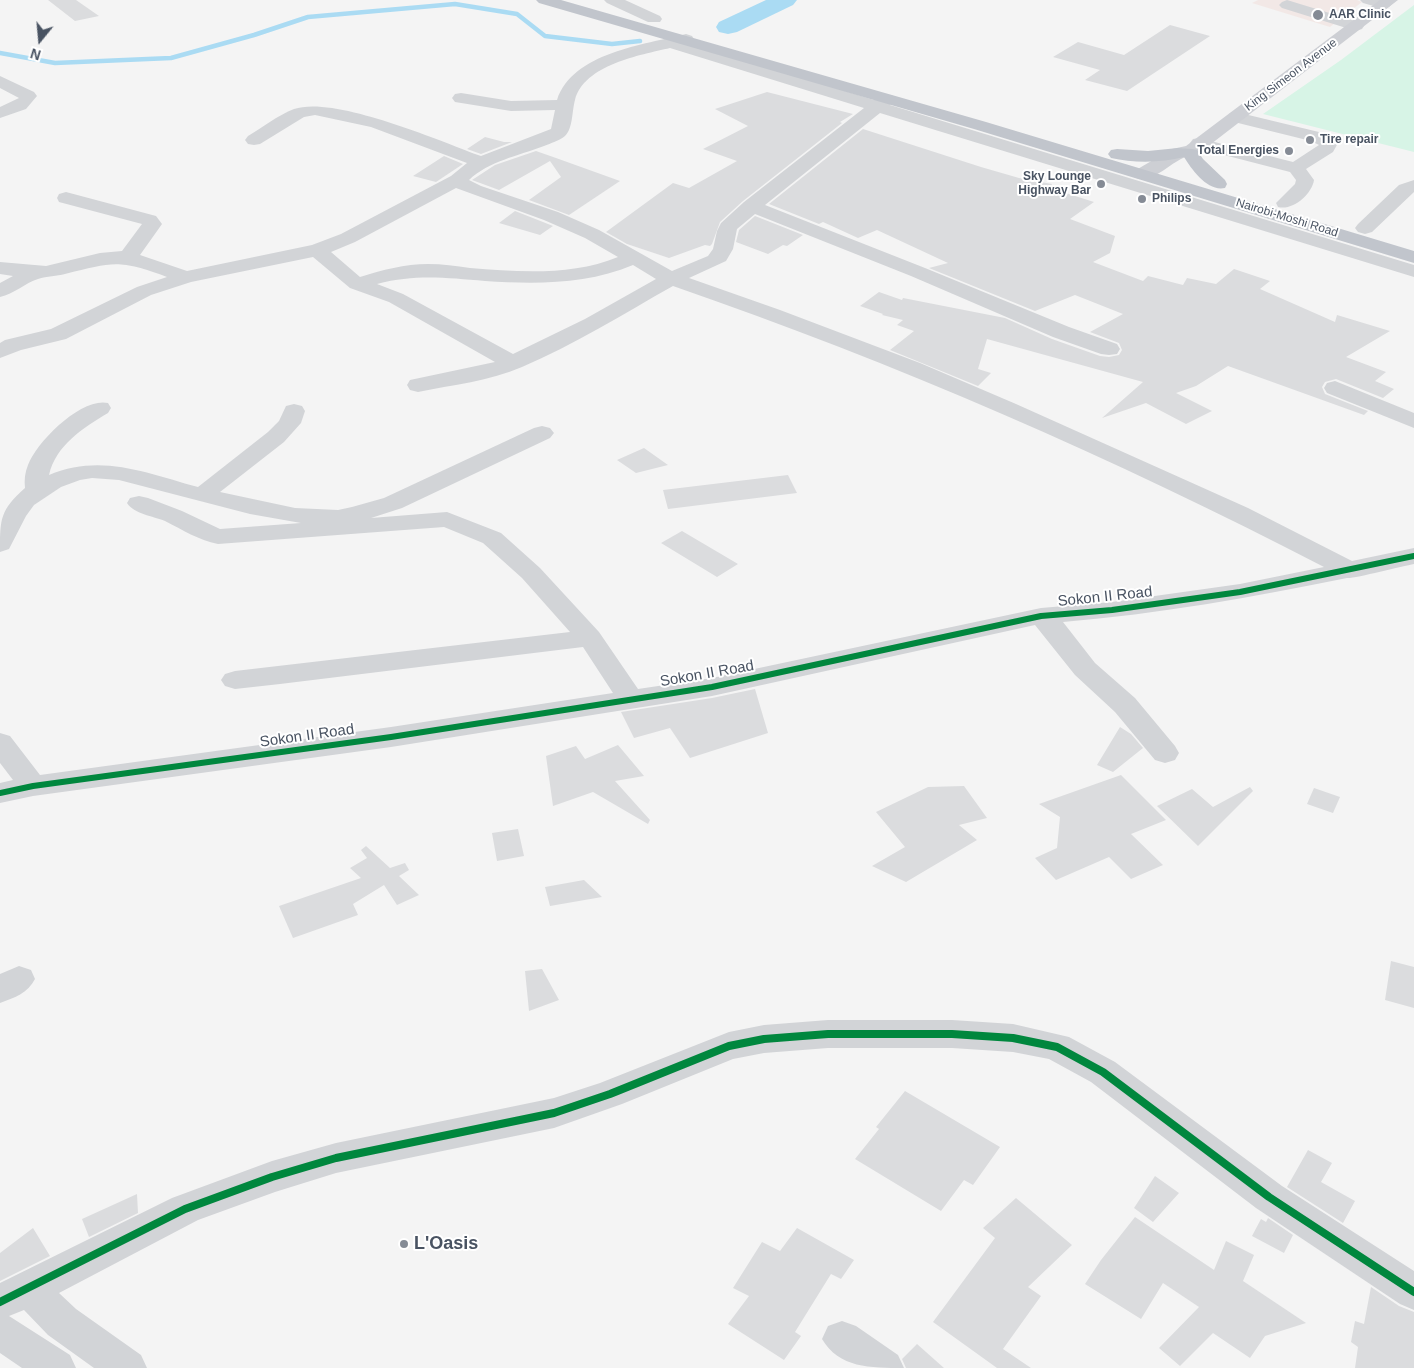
<!DOCTYPE html>
<html>
<head>
<meta charset="utf-8">
<style>
  body { margin:0 }
  #map { position:relative; width:1414px; height:1368px; overflow:hidden; background:#f4f4f4; font-family:Helvetica,sans-serif }
  canvas { display:block }
  .north { position:absolute; left:15px; top:15px; width:50px; height:50px; -webkit-text-stroke:4px #fff; paint-order:stroke; rotate:197deg; font-size:14px; font-weight:700; line-height:20px; text-align:center; color:#495362 }
  .north::after { content:''; display:block; margin:auto; width:18px; height:22px; background:#495362; clip-path:polygon(50% 0,100% 100%,50% 72%,0 100%) }
</style>
</head>
<body>
<div id="map">
<canvas width="1414" height="1368"></canvas>
<div class="north">N</div>
</div>
<script>
const ctx = document.querySelector('canvas').getContext('2d');
ctx.lineJoin = 'round';
function paint(path, color) { ctx.fillStyle = color; ctx.fill(path, 'evenodd'); }
function strokePath(path, color, width, dash) { ctx.strokeStyle = color; ctx.lineWidth = width; ctx.lineCap = dash ? 'butt' : 'round'; ctx.setLineDash(dash || []); ctx.stroke(path); }
function label(font, color, halo, rows, align = 'center') {
  ctx.font = font + ' Helvetica,sans-serif'; ctx.lineWidth = 4; ctx.setLineDash([]); ctx.textBaseline = 'middle'; ctx.strokeStyle = halo; ctx.fillStyle = color; for (const [text, x, y, turn = 0] of rows) {
    ctx.save(); ctx.translate(x, y); ctx.rotate((+turn || 0) * Math.PI / 180); ctx.textAlign = isNaN(turn) ? turn : align; if (halo) ctx.strokeText(text, 0, 0); ctx.fillText(text, 0, 0); ctx.restore();
  }
}
const medical = new Path2D(`
  M1258,0H1357L1362,2L1330,27L1252,3Z`);
const green = new Path2D(`
  M1414,5V152L1263,114L1341,60Z`);
const stream = new Path2D(`
  M0,53L55,63L171,58L254,35L308,17L455,4L517,14L545,36L612,44L640,41`);
const river = new Path2D(`
  M766,0H797L793,5L737,32L728,34L719,32L716,27L719,22Z`);
const building = new Path2D(`
  M48,0H76L99,16L75,21Z
  M1170,25L1210,36L1127,91L1085,80L1100,70L1053,57L1078,42L1124,55Z
  M767,92L853,114L840,122L842,123L743,201L720,222L712,244L710,246L705,245L669,258L627,244L606,232L673,183L689,188L737,161L703,149L748,126L715,109Z
  M863,129L981,167L1019,178L1052,184L1050,188L1094,202L1070,219L1115,236L1110,253L1093,262L1143,281L1148,276L1183,285L1187,278L1216,284L1234,269L1270,281L1260,289L1335,322L1337,315L1390,331L1346,357L1386,372L1375,381L1394,389L1383,398L1336,379L1325,382L1322,387L1325,394L1368,411L1364,415L1228,366L1196,386L1176,393L1212,411L1186,424L1146,403L1102,418L1143,382L987,339L978,369L991,373L978,386L890,350L914,331L897,325L903,320L882,315L883,314L860,306L879,292L902,300L903,298L1005,318L1052,339L1100,356L1109,357L1119,355L1122,350L1119,343L1090,332L1123,314L1075,295L1035,311L929,268L948,263L877,230L858,238L823,222L819,224L769,204Z
  M485,137L504,142H512L481,154L467,149Z
  M536,151L556,158L620,181L569,215L529,200L561,177L550,161L499,190L472,180L495,165Z
  M444,156L463,164L436,182L413,176Z
  M515,211L543,222L553,226L540,235L499,223Z
  M755,216L803,235L787,246L783,245L768,254L736,242L739,230Z
  M644,448L668,465L636,473L617,460Z
  M788,475L797,493L668,509L663,490Z
  M682,531L738,564L717,577L661,543Z
  M755,689L768,733L690,758L670,728L634,738L621,712L712,698Z
  M1120,727L1131,734L1143,748L1113,772L1097,765Z
  M618,745L644,776L615,781L650,820L648,824L593,792L553,806L546,756L576,746L585,759Z
  M1121,775L1166,820L1131,834L1163,865L1131,879L1109,857L1056,880L1035,858L1057,848L1060,817L1039,804Z
  M964,786L987,818L959,825L977,840L906,882L872,866L905,847L876,812L928,787Z
  M1250,787L1253,791L1198,846L1157,806L1192,789L1213,807Z
  M1314,788L1340,797L1333,813L1307,804Z
  M518,829L524,856L497,861L492,833Z
  M366,846L390,868L405,863L409,870L399,876L419,895L397,905L384,885L353,904L358,915L293,938L279,906L361,878L350,868L367,858L361,850Z
  M584,880L602,897L550,906L545,887Z
  M1391,961L1414,967V1008L1385,1000Z
  M542,969L559,1000L529,1011L525,971Z
  M905,1091L1000,1147L973,1185L964,1180L941,1211L855,1159L879,1129L876,1127Z
  M1308,1150L1332,1163L1321,1182L1355,1201L1343,1223L1287,1187Z
  M1155,1176L1179,1193L1153,1222L1134,1208Z
  M137,1194L138,1213L89,1237L82,1219Z
  M1016,1198L1072,1245L1028,1287L1041,1296L1003,1349L1031,1368H997L933,1322L995,1238L983,1228Z
  M1135,1217L1214,1270L1226,1241L1254,1255L1243,1281L1306,1323L1265,1336L1250,1358L1213,1333L1180,1366L1159,1348L1199,1307L1163,1283L1141,1319L1085,1284L1101,1260Z
  M1268,1218L1293,1235L1284,1253L1252,1236L1261,1219L1266,1222Z
  M33,1228L50,1256L0,1281V1253Z
  M797,1228L854,1260L841,1279L831,1274L795,1332L801,1336L784,1360L728,1324L749,1296L733,1288L762,1242L780,1251Z
  M1371,1287L1399,1306L1414,1312V1368H1355L1358,1347L1351,1342L1355,1321L1364,1324Z
  M917,1344L944,1368H906L902,1359Z`);
const minor = new Path2D(`
  M604,0H625L660,16L662,19L660,22H648L607,3Z
  M1287,0L1362,23L1364,26L1362,29L1356,31L1282,8L1279,5L1282,2Z
  M1360,0H1386L1392,4L1389,7L1384,9L1363,3Z
  M686,34L692,36L694,39L689,43L874,100L880,95H892L895,99L890,105L1414,265V277L880,113L765,205L925,268L1069,327L1117,344L1120,349L1117,354L1109,355L1101,354L1053,337L911,276L755,214L737,229L733,249L726,261L689,278L780,310L920,363L1016,404L1248,508L1352,561L1414,548V564C1403,566 1353,579 1347,578C1253,597 1159,614 1063,622L1095,663L1135,698L1175,746L1179,753L1175,760L1165,763L1155,760L1115,712L1075,675L1035,625L712,696L391,747L33,796L0,803V783L13,780L0,763V733L10,736L40,775L391,727L613,693L583,647L280,684L235,689L225,686L221,680L225,674L235,671L570,632L522,578L483,543L444,527L218,544C198,540 183,530 165,521C153,516 134,514 127,503L130,498L139,496L148,498L182,511L220,529L301,523L250,514L119,480L92,478L80,480L61,487L34,505L26,516L9,549L0,552C0,519 0,510 25,488C24,480 25,472 28,465C37,441 82,397 108,403L111,408L108,413C83,428 56,445 49,475C101,453 146,473 198,487L268,432L279,421L286,406L294,404L302,406L305,411L301,423L284,442L220,492L295,508L338,510L352,507L384,498L534,428L542,426L550,428L554,433L550,438L402,508L371,518L447,512L501,533L540,568L599,632L638,689L712,678L1041,608L1112,602L1240,584L1324,567C1114,458 896,363 673,286C623,314 574,345 522,367C490,381 452,385 418,392L410,390L407,385L410,380L495,362L389,302L350,288L313,257L191,282L151,295L66,339L21,350L0,358V343L5,340L51,329L137,287L167,277C119,259 113,262 65,274C57,276 47,276 38,279C25,283 14,294 0,297V283L13,276L0,274V262L46,266L100,253L122,251L142,224L59,202L57,198L59,194L66,192L156,216L162,224L140,255L187,271L312,245L341,234L451,176L467,163L371,127L315,115L304,117L260,144L254,145L248,144L245,140L248,136C262,128 278,115 294,109C334,95 440,141 481,156L551,129L555,110L511,111L455,102L452,98L455,94L461,93L511,101L557,100C573,52 644,45 686,34ZM670,48L864,108L744,202L721,223L717,231L713,249L708,256L672,271L599,230L558,212L481,186L469,180C489,161 518,156 544,146C551,143 559,141 565,136C573,129 572,110 575,100C584,65 640,55 670,48ZM456,188L544,220L585,238L618,257C572,276 519,272 470,268C456,266 442,264 428,264C405,264 382,270 360,277L331,252L355,242ZM633,265L656,279L585,319L513,354L403,294L377,284C416,274 446,278 485,281C534,284 586,285 633,265Z
  M0,76L34,92L37,96L26,109L0,118V107L19,98L0,88Z
  M1236,112L1323,133L1335,139L1338,143L1333,152L1306,169L1314,180C1312,194 1293,211 1278,207L1276,203L1295,184L1296,180L1290,172L1193,147L1190,143L1193,139L1199,138L1293,162L1319,145L1311,141L1230,121L1227,117L1230,113Z
  M1414,180V192L1372,232L1365,234L1358,232L1355,228L1358,224L1399,185Z
  M1335,381L1414,413V428L1327,393L1324,388L1327,383Z
  M19,966L31,970L35,979C28,993 14,998 0,1003V974Z
  M828,1020H952L1013,1024L1069,1037L1115,1062L1282,1186L1414,1271V1310L1400,1304L1256,1208L1091,1082L1049,1059L1013,1052L952,1048H828L764,1053L733,1059L622,1104L554,1128L336,1173L275,1192L198,1220L59,1293L76,1309L141,1355L147,1368H94L48,1335L24,1310L9,1316L70,1355L76,1368H22L0,1353V1283L172,1198L272,1161L336,1143L554,1098L600,1083L729,1032L764,1025Z
  M842,1321L856,1326L898,1355L904,1368C870,1368 839,1368 822,1339L828,1326Z`);
const major = new Path2D(`
  M1380,0H1398L1198,154C1193,155 1187,156 1183,158C1168,165 1154,182 1136,178L1134,174L1136,170L1172,149L1186,146Z`);
const highway = new Path2D(`
  M536,0H561L986,122L1414,251V263L974,129L539,3Z
  M1178,148C1185,149 1190,148 1197,150L1203,159L1225,180L1227,184L1225,188C1208,192 1192,170 1184,157C1161,163 1133,163 1111,158L1108,154L1111,150L1117,149L1148,151Z`);
const cyclewayFar1 = new Path2D(`
  M0,793L33,786L391,737L712,687L1041,616L1112,610L1240,592L1414,556`);
const cycleway = new Path2D(`
  M0,1302L185,1209L272,1177L336,1158L554,1113L610,1094L729,1046L764,1039L828,1034H952L1013,1038L1057,1047L1103,1072L1269,1197L1414,1292`);
const markers = [
  [1318,15,6,"#858b95"],
  [1310,140,5,"#858b95"],
  [1289,151,5,"#858b95"],
  [1101,184,5,"#858b95"],
  [1142,199,5,"#858b95"],
  [404,1244,5,"#858b95"]
];
const farPoinames = [
  ["AAR Clinic",1329,15],
  ["Tire repair",1320,140],
  ["Total Energies",1279,151,"right"],
  ["Sky Lounge",1091,177,"right"],
  ["Highway Bar",1091,191,"right"],
  ["Philips",1152,199]
];
const farStreetnames = [
  ["King Simeon Avenue",1291,75,-37],
  ["Nairobi-Moshi Road",1287,218,17]
];
const streetNames = [
  ["Sokon II Road",1105,597,-6],
  ["Sokon II Road",707,674,-10],
  ["Sokon II Road",307,736,-8]
];
const nearPoinames = [
  ["L'Oasis",414,1244]
];
paint(medical, '#f2e8e6');
paint(green, '#d7f4e6');
strokePath(stream, '#aadbf3', 4.5);
paint(river, '#aadbf3');
paint(building, '#dbdcde');
paint(minor, '#d2d4d7');
paint(major, '#cdcfd4');
paint(highway, '#c1c5cc');
strokePath(cyclewayFar1, '#00873e', 6);
strokePath(cycleway, '#00873e', 8);
for (const [x, y, r, color] of markers) { const dot = new Path2D(); dot.arc(x, y, r, 0, 2 * Math.PI); ctx.fillStyle = color; ctx.fill(dot); strokePath(dot, '#fff', 2); }
label('bold 12px', '#495362', '#fff', farPoinames, 'left');
label('12px', '#495362', '#fff', farStreetnames);
label('15px', '#495362', '#fff', streetNames);
label('bold 18px', '#495362', '#fff', nearPoinames, 'left');
</script>
</body>
</html>
